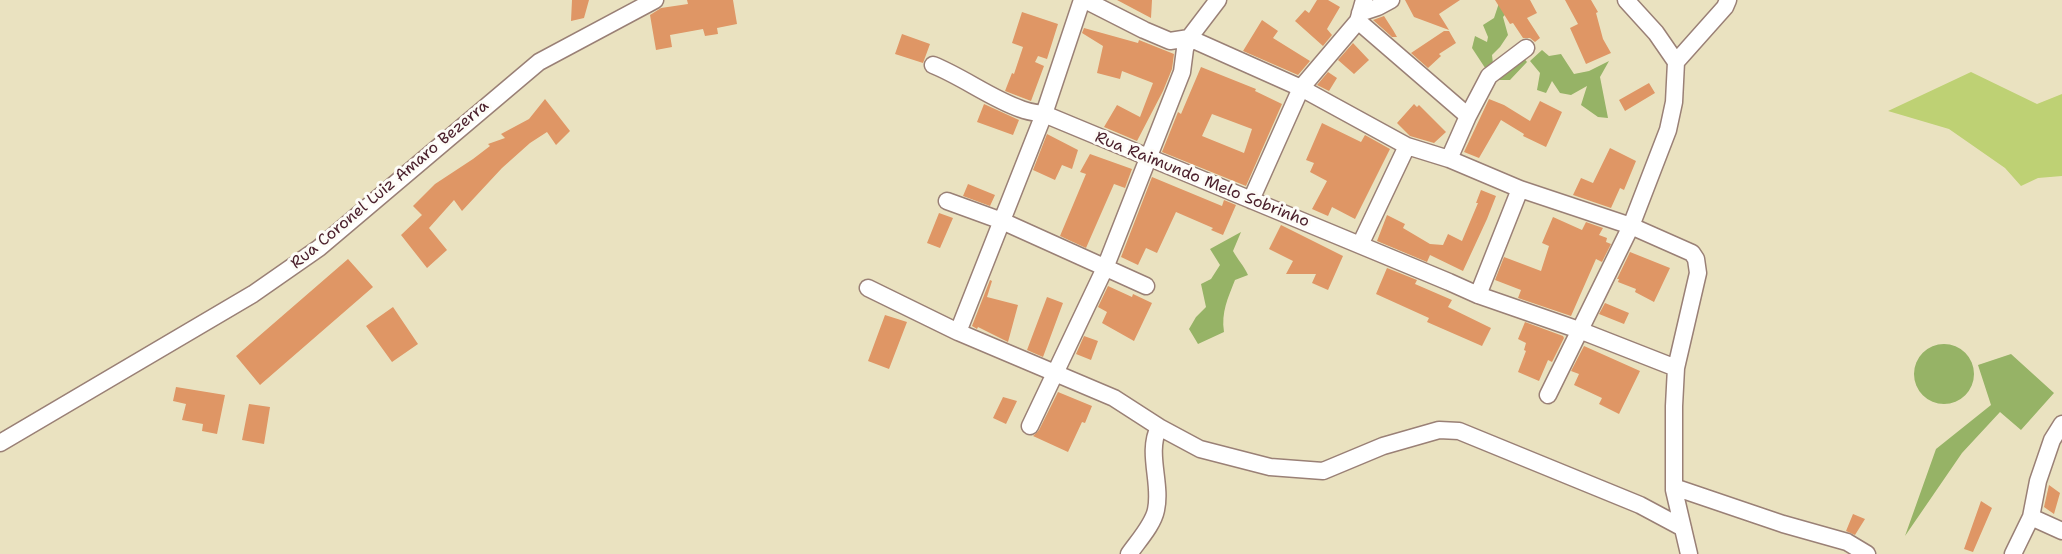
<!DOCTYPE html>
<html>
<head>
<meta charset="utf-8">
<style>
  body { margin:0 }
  canvas { display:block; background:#eae2c0 }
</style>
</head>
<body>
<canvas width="2062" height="554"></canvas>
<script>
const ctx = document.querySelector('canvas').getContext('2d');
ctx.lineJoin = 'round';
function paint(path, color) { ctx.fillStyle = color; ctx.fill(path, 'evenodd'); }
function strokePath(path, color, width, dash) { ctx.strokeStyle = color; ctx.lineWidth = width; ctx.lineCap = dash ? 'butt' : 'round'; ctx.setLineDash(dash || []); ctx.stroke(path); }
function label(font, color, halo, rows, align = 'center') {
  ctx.font = font + ' "Shantell Sans",sans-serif'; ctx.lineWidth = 6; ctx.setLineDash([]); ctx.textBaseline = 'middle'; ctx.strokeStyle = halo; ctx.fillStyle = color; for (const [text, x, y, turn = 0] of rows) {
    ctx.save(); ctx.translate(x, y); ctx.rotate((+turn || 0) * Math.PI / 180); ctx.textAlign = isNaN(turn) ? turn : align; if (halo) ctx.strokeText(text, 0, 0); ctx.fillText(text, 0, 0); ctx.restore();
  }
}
const green = new Path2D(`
  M1971,72L2037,104L2062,94V176L2038,178L2021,186L2005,168L1949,129L1888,111Z`);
const forest = new Path2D(`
  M1518,0L1503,17L1508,35L1500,47L1492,55L1493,64L1517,50L1527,62L1510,80H1493L1472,48L1475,36L1487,42L1488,37L1483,25L1494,18L1499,3Z
  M1542,50L1549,56L1561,54L1574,74L1589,71L1609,61L1600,77L1608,118L1598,117L1581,105L1587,86L1571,95L1560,93L1552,81L1546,93L1537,90L1540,73L1530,61Z
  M1241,232L1233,251C1238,260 1244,266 1248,275L1235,280C1228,298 1221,312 1224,332L1198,344L1189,329L1196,317L1206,307L1201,284L1211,279L1220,265L1210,249Z
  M1914 374a30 30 0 1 1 60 0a30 30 0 1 1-60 0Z
  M2011,354L2054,393L2021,430L2000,412L1962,453L1905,536L1936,449L1991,405L1978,365Z`);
const building = new Path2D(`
  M572,0H589L584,18L571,21Z
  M687,0H733L737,24L717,28L718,34L705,36L703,29L670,35L672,47L656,50L650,15L661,8L688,4Z
  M1117,0H1152L1151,18Z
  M1317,0H1328L1340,7L1327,29L1332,35L1323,46L1295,21L1305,10L1309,13Z
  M1405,0H1460L1439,14L1449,30L1414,17Z
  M1495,0H1530L1537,13L1527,18L1540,38L1535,42L1530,38H1523L1513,23L1510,24Z
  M1565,0H1591L1598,12L1596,13L1603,39L1611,53L1586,64L1570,28L1578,24Z
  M1022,12L1058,24L1047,59L1038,56L1035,62L1044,66L1031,101L1005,91L1012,73L1014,74L1023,47L1012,43Z
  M1384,16L1393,30L1397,37H1392L1373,20Z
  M1262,20L1278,31L1273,38L1310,61L1298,75L1243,51Z
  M1084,28L1138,43L1139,40L1174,54L1172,69L1163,91L1137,141L1104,127L1117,105L1140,117L1153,83L1122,71L1120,79L1097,73L1103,46L1082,33Z
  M1444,31H1449L1456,43L1439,54L1441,56L1428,68L1411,53Z
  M902,34L930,44L923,63L895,54Z
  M1353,43L1369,60L1354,74L1338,60Z
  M1201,67L1256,89L1255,91L1282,104L1246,186L1162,152L1178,112L1181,114ZM1212,114L1252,129L1244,153L1202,136Z
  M1328,72L1337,78L1329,91L1317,85Z
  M1649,83L1655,93L1625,111L1619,100Z
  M545,99L570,131L556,145L547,132L530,143L502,168L462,211L454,200L429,228L447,250L427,268L401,235L422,215L413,206L435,184L473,159L490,146L488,144L505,138L501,134L529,119Z
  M1489,99L1504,105L1530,121L1540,101L1562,112L1546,147L1523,136L1524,134L1501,120L1479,158L1464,152Z
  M984,104L1019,120L1013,135L977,122Z
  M1414,104L1417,107L1419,105L1446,132L1434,143L1410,136L1397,123Z
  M1322,123L1361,142L1365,135L1390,149L1355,219L1332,207L1328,216L1312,209L1327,181L1310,172L1314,163L1306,160Z
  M1047,134L1078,150L1072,169L1062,165L1055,180L1033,170Z
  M1610,148L1636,161L1624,190L1620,188L1611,208L1573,195L1581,178L1593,183Z
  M1090,154L1132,169L1125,188L1114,184L1086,248L1060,236L1086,174L1080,172Z
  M1152,177L1222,206L1224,200L1236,205L1223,235L1211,230L1213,228L1176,212L1157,253L1146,248L1138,265L1121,257Z
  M968,184L995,195L990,206L963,196Z
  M1481,190L1496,196L1487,219L1463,271L1430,255L1427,262L1377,241L1387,215L1405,224L1403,228L1430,244L1443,245L1448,234L1462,241L1478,203H1476Z
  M939,213L953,218L940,248L927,243Z
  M1553,217L1582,230L1586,222L1603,228L1599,235L1607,238L1606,242L1611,244L1602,262L1596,259L1571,316L1518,298L1521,290L1495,280L1504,257L1541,271L1549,246L1542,243Z
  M1281,225L1343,256L1328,290L1312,283L1316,274H1286L1293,261L1269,249Z
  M1630,252L1670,268L1654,302L1635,292L1636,289L1618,282L1619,279H1617Z
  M348,259L373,287L260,385L236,356Z
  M1387,268L1417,280L1415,284L1452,300L1448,307L1491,328L1482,346L1427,322L1429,318L1376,294Z
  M990,280L992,281L987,297L1018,305L1008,342L978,327L977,329L972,326Z
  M1108,286L1132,297L1133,294L1152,303L1134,341L1102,323L1107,312L1098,307Z
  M1047,297L1063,303L1043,357L1027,350Z
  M1605,303L1629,313L1624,324L1599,314Z
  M393,307L418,344L392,362L366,326Z
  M885,315L907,322L889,369L868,361Z
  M1525,322L1563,336L1564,338L1552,362L1548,360L1539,381L1518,372L1526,351L1524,350L1526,343L1518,339Z
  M1084,336L1098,341L1091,360L1076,354Z
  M1584,346L1640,371L1619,414L1599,404L1602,398L1574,385L1579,374L1571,371Z
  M176,387L225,395L217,434L202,431L203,424L182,420L186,404L173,401Z
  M1058,392L1092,406L1085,423L1082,422L1068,452L1033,436L1039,430Z
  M1003,397L1017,401L1006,424L993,418Z
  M249,404L270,407L264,444L242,440Z
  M2049,485L2060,493L2054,514L2044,507Z
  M1981,501L1992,508L1973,552L1964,549Z
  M1853,514L1865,519L1855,535L1846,531Z`);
const minor = new Path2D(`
  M1085,0L1144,30L1170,41L1189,38L1301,88L1407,146L1449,159L1520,189L1631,226L1692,253L1696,259L1698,273L1676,368L1674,406V490L1689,554
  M1360,13L1378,7L1391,0
  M1358,21L1468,116
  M1676,62L1725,7L1728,0
  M933,65C963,77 990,98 1021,109C1028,112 1037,113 1044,114L1082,0
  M1449,159L1468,116L1489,76L1526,48
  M1251,200L1301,88L1358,21L1364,0
  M947,201L1002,221L1146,286
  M1360,245L1407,146
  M868,288L958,332L1114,398L1159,427C1146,453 1162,483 1156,510C1153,525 1138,541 1129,554
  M1478,295L1520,189
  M958,332L1044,114L1449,282L1478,295L1579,330L1676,368
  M1548,395L1631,226L1668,130L1674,102L1676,62L1656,33L1626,0
  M1030,426L1105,268L1182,72L1185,49L1189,38L1218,0
  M1159,427L1200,449L1270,467L1323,471L1383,446L1439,430L1459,431L1640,505L1683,528
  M0,443L253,294L319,248L539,62L655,0
  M1674,487L1783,524L1847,542L1867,554
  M2031,517L2062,531
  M2013,554L2031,517L2038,481L2052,440L2062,424`);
const streetNames = [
  ["Rua Raimundo Melo Sobrinho",1202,180,22],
  ["Rua Coronel Luiz Amaro Bezerra",390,185,-40]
];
paint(green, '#bed174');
paint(forest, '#96b366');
paint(building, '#df9665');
strokePath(minor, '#9a8076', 19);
strokePath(minor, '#fff', 16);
label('16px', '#4a1f2b', '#fdfcf7', streetNames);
</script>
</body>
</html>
